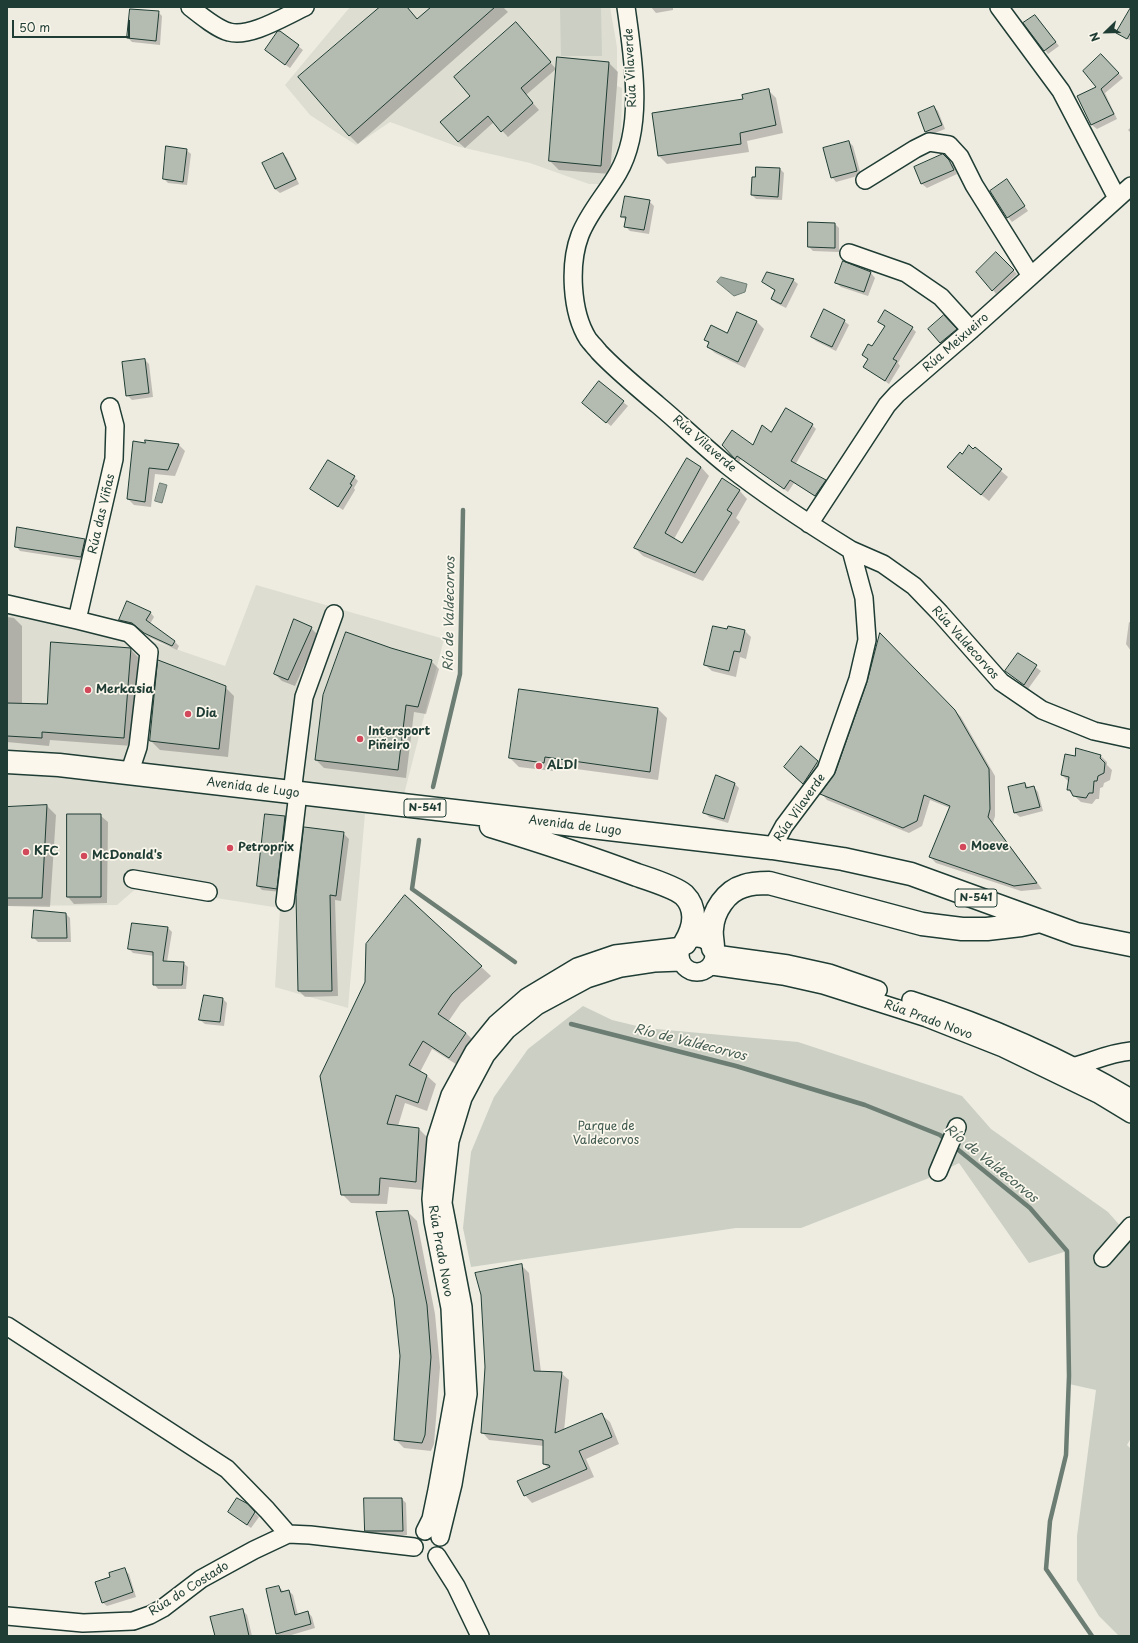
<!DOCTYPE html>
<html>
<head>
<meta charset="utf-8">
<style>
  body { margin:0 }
  #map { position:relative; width:1138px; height:1643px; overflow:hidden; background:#eeece1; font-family:"Playpen Sans",sans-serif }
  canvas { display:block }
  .frame { position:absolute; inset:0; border:8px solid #1f3d34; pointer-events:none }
  .north { position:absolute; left:1086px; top:12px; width:40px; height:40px; -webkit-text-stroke:3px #fbf7ec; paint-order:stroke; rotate:247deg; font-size:11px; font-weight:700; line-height:16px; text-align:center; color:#1f3d34 }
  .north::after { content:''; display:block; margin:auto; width:14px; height:18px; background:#1f3d34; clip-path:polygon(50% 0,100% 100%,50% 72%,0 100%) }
  .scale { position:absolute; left:12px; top:20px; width:118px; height:18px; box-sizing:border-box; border:2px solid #1f3d34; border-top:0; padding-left:5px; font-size:12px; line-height:14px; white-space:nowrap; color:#1f3d34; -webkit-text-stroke:3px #fbf7ec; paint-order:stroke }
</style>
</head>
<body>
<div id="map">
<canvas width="1138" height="1643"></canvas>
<div class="frame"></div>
<div class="north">N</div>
<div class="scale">50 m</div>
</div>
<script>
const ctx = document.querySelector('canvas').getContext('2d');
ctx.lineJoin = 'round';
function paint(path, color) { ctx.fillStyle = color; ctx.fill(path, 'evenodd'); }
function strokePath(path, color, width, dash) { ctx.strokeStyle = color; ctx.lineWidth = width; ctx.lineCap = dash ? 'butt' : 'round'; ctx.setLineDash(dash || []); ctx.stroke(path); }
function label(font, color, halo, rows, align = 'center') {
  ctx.font = font + ' "Playpen Sans",sans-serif'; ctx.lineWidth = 3.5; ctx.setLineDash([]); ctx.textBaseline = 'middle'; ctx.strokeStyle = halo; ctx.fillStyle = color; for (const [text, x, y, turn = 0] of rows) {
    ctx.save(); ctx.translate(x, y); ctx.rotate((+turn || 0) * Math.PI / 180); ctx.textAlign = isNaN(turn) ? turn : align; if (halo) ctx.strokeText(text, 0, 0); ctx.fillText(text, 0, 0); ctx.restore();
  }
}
const built = new Path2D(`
  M350,7H610L617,47V86L622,88L621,137L613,160L599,184H589L530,163L456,146L390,122L356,145L310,115L285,85Z
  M256,585L444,639L401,806L366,802L348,1008L275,987L280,908L139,886L117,905L7,906V604L129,633L225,666Z`);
const green = new Path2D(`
  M560,7H601L602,56H561Z
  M583,1006L612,1020L645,1028L798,1042L962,1096L991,1129L1108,1212L1131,1238V1438L1127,1445L1131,1449V1636H1119L1099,1616L1077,1580V1536L1096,1390L1069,1384L1067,1251L1029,1263L959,1163L929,1178L801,1228H736L471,1267L463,1228L471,1152L494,1097L528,1049Z`);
const water = new Path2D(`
  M721,277L747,284L745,292L734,296L717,282Z
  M160,483L167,485L162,503L155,501Z`);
const shadow = new Path2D(`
  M381,7H406L418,20L432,7H503L508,12L358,144L349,135Z
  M651,7H673V10L656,13Z
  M158,12L162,16L160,45L132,42L128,38Z
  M1131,19V41L1117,32Z
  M1038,20L1059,46L1048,54L1045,50Z
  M522,30L556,69L526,95L539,110L508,137L494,122L465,148L458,142L471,96Z
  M280,32L303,50L290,68L270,54Z
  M1101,55L1123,78L1105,93L1117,119L1097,129L1092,125L1078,96L1097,87Z
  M557,59L609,63L618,72L610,174L559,170L550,161Z
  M768,90L776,98L783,133L747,141L749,152L667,164L659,156L653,114L744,100Z
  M934,107L938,111L945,129L930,135L926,131Z
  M1131,127V133L1128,130Z
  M849,142L853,146L861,175L836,182L832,177Z
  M186,150L191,154L187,185L168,183L164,179Z
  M283,154L287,158L299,184L280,193L275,189Z
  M943,155L953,165L957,174L927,188L922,184L915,168Z
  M780,169L784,173L782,200L756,199L752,195Z
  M1007,181L1028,211L1012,222L1008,217Z
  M649,201L654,206L649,234L630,231L625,226L626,221L622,216Z
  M835,224L839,228V252L813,251L809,247Z
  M996,253L1017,274L996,294L993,290Z
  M844,262L871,273L875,278L868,296L841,287L836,283Z
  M793,280L798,284L786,308L776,303L772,299L775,291L764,282Z
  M738,313L757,322L764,329L745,368L715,353L708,347L710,344L705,339L727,334Z
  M844,321L849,325L836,351L816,341L812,337Z
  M879,321L912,328L916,332L898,363L900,366L889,384L864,367L869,360L863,355L873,347L885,327Z
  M948,321L960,334L945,347L929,329Z
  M145,360L149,364L153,397L132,400L127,395Z
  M623,402L628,406L611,426L587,407Z
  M812,425L816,429L795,465L825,481L829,485L819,499L794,483L788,492L741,459L739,462L723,445L753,447L772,433Z
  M134,443L179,445L185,451L175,476L155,474L151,507L134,505L128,499Z
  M975,449L1008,477L989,501L955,474Z
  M687,459L701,467L709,476L674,539L682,544L739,490L747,499L736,518L740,522L703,581L643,556L635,548Z
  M354,477L358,481L354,488L355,490L343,510L311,489Z
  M18,528L85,540L89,544L85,561L20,551L16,546Z
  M150,612L154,617L150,624L174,641L179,646L177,650L149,637L137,627L124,624L120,620Z
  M7,617L14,618L22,626V704L47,705L130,649L138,657L132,746L50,740L49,746L7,742Z
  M1129,622L1131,623V651L1126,644Z
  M311,628L318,635L295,686L282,681L275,674Z
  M728,630L745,631L751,637L746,659L740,657L736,677L712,671L705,665Z
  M881,635L961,717L995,776V816L993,823L1042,889L1021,891L936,863L930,857L950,808L930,800L922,826L909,833L827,800L822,794L836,774L868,683Z
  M1018,654L1041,671L1028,689L1006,671Z
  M431,661L439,669L426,714L414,712L406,778L324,768L316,760Z
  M225,687L234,696L228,757L160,750L151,741Z
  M658,709L667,718L658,780L554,766L553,771L519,767L510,758Z
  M801,748L822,767L808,787L789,771Z
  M1100,755L1107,762V765L1112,770L1110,780L1104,783L1103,787L1100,788L1099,799H1096L1092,804L1081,802L1068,790L1069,782L1062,775L1076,757Z
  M734,783L739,788L728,823L709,817L705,813Z
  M1025,784L1029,788L1034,787L1038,792L1043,811L1020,817L1015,813Z
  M47,806L56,815L50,907L7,906V808Z
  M101,816L108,822L107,903L74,904L68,897Z
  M285,817L289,822L281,892L262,890L258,886Z
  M343,833L349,839L341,901L335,900L338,996L305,997L299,991Z
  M405,896L491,976L461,1003L448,1022L466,1033L475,1042L459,1066L432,1049L420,1072L426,1075L436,1084L427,1111L405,1103L398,1126L419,1129L428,1138L424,1190L389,1187L387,1204L351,1203L342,1194Z
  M66,914L70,918L71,942H38L33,937Z
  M168,928L172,932L167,962L183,963L188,967L186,989H158L154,984V956L133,953L129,949Z
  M223,999L227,1003L224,1026L205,1024L200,1020Z
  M408,1212L417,1221L435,1314L440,1367L434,1444L431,1451L404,1448L395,1439Z
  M521,1265L529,1273L541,1372L561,1373L569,1380L564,1431L602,1415L610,1422L619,1444L586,1459L594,1477L532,1503L525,1495L549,1469L544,1464V1446L489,1440L482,1432Z
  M365,1499H402L406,1503L407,1535H370L366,1531Z
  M247,1505L259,1517L251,1528L229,1512Z
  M124,1569L129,1574L136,1597L107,1606L102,1602L112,1578Z
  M279,1587L284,1592L289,1591L293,1595L298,1615L308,1612L312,1617L315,1628L288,1636H279L277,1634L267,1590Z
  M243,1611L247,1615L252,1636H216Z`);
const stream = new Path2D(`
  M433,787L460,674L463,510
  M419,840L412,889L515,962
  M571,1024L736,1066L865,1105L940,1135L1030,1208L1067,1251L1069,1376L1066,1455L1050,1521L1046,1569L1092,1636`);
const building = new Path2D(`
  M380,7H407L417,19L431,7H495L349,136L298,77Z
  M1131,7V32L1127,39L1116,33Z
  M130,9L159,11L156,41L127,38Z
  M1035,15L1056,42L1044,51L1023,23Z
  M516,22L551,62L521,88L533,103L501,132L488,116L458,142L440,122L470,96L454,77Z
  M278,31H280L299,45L285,65L265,50Z
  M1101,54L1119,73L1101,89L1114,114L1091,125L1077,96L1096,87L1083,71Z
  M557,57L609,62L601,166L549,161Z
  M769,89L776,125L740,133L741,144L658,156L652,113L743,99L742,95Z
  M934,106L942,125L925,132L918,113Z
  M849,141L857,171L831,178L823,148Z
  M166,146L187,149L183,182L163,179Z
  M283,153L296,179L275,189L262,163Z
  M943,154L949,160L954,170L921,184L914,167Z
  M756,167L780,168L778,197L751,195L752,177H755Z
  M1007,179L1025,206L1007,218L990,191Z
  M625,196L650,200L644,230L624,227L626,217H621Z
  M808,222L835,223V248L808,247Z
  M996,252L1014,270L992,291L976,272Z
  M843,261L871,272L864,292L835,283Z
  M767,272L794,279L781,304L771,299L775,290L762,282Z
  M824,309L845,320L832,347L811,337Z
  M885,310L913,327L893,359L897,361L885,381L863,367L868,359L862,355L868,344L872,346L885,326L878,322Z
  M737,312L757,321L738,362L707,347L709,342L704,340L711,325L727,333Z
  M944,315L957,329L940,343L928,329Z
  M145,359L149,393L126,396L122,362Z
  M599,381L624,401L606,423L582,403Z
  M786,408L813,424L791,461L826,480L815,496L790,480L784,489L737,456L735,459L722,445L732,430L753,445L762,425L771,432Z
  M145,440L179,444L168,470L149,468L145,502L127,499L133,441L145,443Z
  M969,445L973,449L975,447L1002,469L981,495L947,467L960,452L962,454Z
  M687,458L701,467L665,533L682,543L722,478L740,490L727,510L732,513L695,573L634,548Z
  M328,460L355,476L350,484L352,485L338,507L310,489Z
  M17,527L85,539L81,557L15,547Z
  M127,601L151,612L146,620L175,641L172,646L144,633L132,623L119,620Z
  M294,619L312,627L288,680L274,674Z
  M713,626L727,629L728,626L745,630L740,652L734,651L729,671L704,665Z
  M346,632L391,648L432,660L418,707L406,705L398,770L315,760L323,695Z
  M880,633L955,710L989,769L990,809L988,817L1037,883L1014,886L929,857L950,806L924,795L917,821L903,828L820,794L835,773L867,682Z
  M51,642L131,648L124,738L42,732V738L7,736V703L47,704Z
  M1018,653L1037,665L1024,685L1005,671Z
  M158,660L226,686L219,749L150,741Z
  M519,689L658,708L650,772L545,757L544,763L509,758Z
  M801,746L818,761L803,784L784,767Z
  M1076,748L1101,755L1100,758L1105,763L1104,773L1098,776L1097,781H1094L1093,793H1089L1086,798L1073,796L1070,790H1067L1069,777L1061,775L1065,754L1075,756Z
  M716,775L735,783L724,819L703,813Z
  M1025,783L1026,788L1034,786L1040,807L1014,813L1008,787Z
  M47,805L42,898H7V807Z
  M67,814H101V897H67Z
  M265,814L285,816L277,889L257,886Z
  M304,827L344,832L336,896L330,895L332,991H298L296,895Z
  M405,895L482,966L452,994L438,1014L466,1033L449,1058L423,1041L409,1065L427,1075L418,1103L396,1095L387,1124L419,1128L416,1182L380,1178L379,1195H341L320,1076L365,982L366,944Z
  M34,910L66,913L67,938H32Z
  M132,923L168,927L163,961L184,962L182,985H153V952L128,949Z
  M204,995L223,998L220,1022L199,1020Z
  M408,1211L427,1305L431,1357L425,1435L422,1443L394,1440L400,1356L394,1298L376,1212Z
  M522,1264L534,1371L562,1372L555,1433L602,1413L612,1437L579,1451L587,1469L524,1496L517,1481L550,1467L549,1465L543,1464V1440L481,1433L485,1367L481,1295L475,1273Z
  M237,1498L248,1504L255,1512L247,1525L228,1512Z
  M364,1498H402L403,1531H365Z
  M125,1568L133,1592L102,1603L95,1582L110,1577L109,1573Z
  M279,1586L281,1592L289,1590L295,1615L308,1611L311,1624L276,1634L266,1589Z
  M243,1609L249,1636H215L210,1617Z`);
const minor = new Path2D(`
  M190,7C200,15 217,29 229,32C250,38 285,16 305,7
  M626,7C633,58 645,127 618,173C606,194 589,212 580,235C569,264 571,312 588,339C591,343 596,348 599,352C617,371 638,388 658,405C682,425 704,447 728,466C767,497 809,524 851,550L864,598L867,640L858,679L826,770L784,826L772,848
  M999,7L1061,91L1117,198
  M865,180L915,149L929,142L949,145L960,157L974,185L1031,276
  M849,253L906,273L941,297L971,330
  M809,524L887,405L897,394L971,330L1131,186
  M851,550L883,564L914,586L940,613L1001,682L1042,710L1094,731L1131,739
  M7,604L77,620L129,633L149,652L138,747L129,774
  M77,620L114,459L115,426L110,407
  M292,793L304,697L334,614
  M133,879L208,892
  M285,902L298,793
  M680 955a17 17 0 1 1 34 0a17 17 0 1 1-34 0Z
  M715,954L788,964L829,973L878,990
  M712,966L783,976L823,985L927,1018L1003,1048L1098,1094L1131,1114
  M911,1000C987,1024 1062,1057 1131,1098
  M1072,1067C1094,1061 1109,1053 1131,1051
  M938,1172L957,1127
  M1103,1258L1131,1226
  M7,1326L227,1469L267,1510L288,1534
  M425,1531L431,1519L437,1490L454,1395L450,1308L433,1221L431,1199L436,1139L450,1095L474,1051L496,1024L527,997L577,967L615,954L683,946
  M440,1537L453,1484L468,1394L463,1307L443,1203L450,1141L463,1098L486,1055L507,1030L537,1006L587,979L621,968L654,963L681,962
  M437,1556L456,1586L480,1636
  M7,1616L83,1623L133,1621L150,1615L163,1608L201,1579L221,1568L254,1550L288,1534L310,1535L414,1547`);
const highway = new Path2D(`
  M7,762L59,765L772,848L843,859L911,874L1076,934L1131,945
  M491,826C540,841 589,857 637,875C649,879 675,887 684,895C698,909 694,928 685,943
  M713,948C713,941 711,935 712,929C713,911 726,891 744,886C752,883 761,883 769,883L922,924L962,929H987L1021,925L1040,921`);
const markers = [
  [88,690,4,"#d1495b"],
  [188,714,4,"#d1495b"],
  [360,739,4,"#d1495b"],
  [539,766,4,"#d1495b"],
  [963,847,4,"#d1495b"],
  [230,848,4,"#d1495b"],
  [26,852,4,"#d1495b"],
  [84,856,4,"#d1495b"]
];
const shields = [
  [425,808,42],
  [976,898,42]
];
const shieldNames = [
  ["N-541",425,808],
  ["N-541",976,898]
];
const streetNames = [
  ["Rúa Vilaverde",631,68,-93],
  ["Rúa Meixueiro",956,343,-41],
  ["Rúa Vilaverde",704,444,41],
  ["Rúa das Viñas",102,514,-77],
  ["Rúa Valdecorvos",965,643,48],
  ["Avenida de Lugo",253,788,7],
  ["Rúa Vilaverde",800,808,-55],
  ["Avenida de Lugo",575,826,7],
  ["Rúa Prado Novo",928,1020,20],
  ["Rúa Prado Novo",440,1251,80],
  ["Rúa do Costado",189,1589,-32]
];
const poiNames = [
  ["Merkasia",96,690],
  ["Dia",196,714],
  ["Intersport",368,732],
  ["Piñeiro",368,746],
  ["ALDI",547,766],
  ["Moeve",971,847],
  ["Petroprix",238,848],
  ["KFC",34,852],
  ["McDonald's",92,856]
];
const parkNames = [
  ["Parque de",606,1127],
  ["Valdecorvos",606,1141]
];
const waterNames = [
  ["Río de Valdecorvos",450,614,-89],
  ["Río de Valdecorvos",690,1043,14],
  ["Río de Valdecorvos",991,1164,39]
];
paint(built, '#ddddd2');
paint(green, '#cbcfc4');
paint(water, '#9fa89f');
strokePath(water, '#6c7d74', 1);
paint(shadow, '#0003');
strokePath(stream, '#6c7d74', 4.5);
paint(building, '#b4bbb0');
strokePath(building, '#1f3d34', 1);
strokePath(minor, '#1f3d34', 20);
strokePath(highway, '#1f3d34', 25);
strokePath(minor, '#fbf7ec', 17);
strokePath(highway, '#fbf7ec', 22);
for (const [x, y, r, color] of markers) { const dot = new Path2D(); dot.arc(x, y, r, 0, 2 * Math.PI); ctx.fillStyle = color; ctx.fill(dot); strokePath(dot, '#fbf7ec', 1.5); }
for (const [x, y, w] of shields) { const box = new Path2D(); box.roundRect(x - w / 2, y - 9, w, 18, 3); ctx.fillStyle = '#fbf7ec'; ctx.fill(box); strokePath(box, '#1f3d34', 1); }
label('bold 11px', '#1f3d34', null, shieldNames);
label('12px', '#1f3d34', '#fbf7ec', streetNames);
label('bold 12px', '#1f3d34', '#fbf7ec', poiNames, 'left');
label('12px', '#415a51', '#fbf7ec', parkNames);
label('italic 13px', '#455d54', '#fbf7ec', waterNames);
</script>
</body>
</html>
